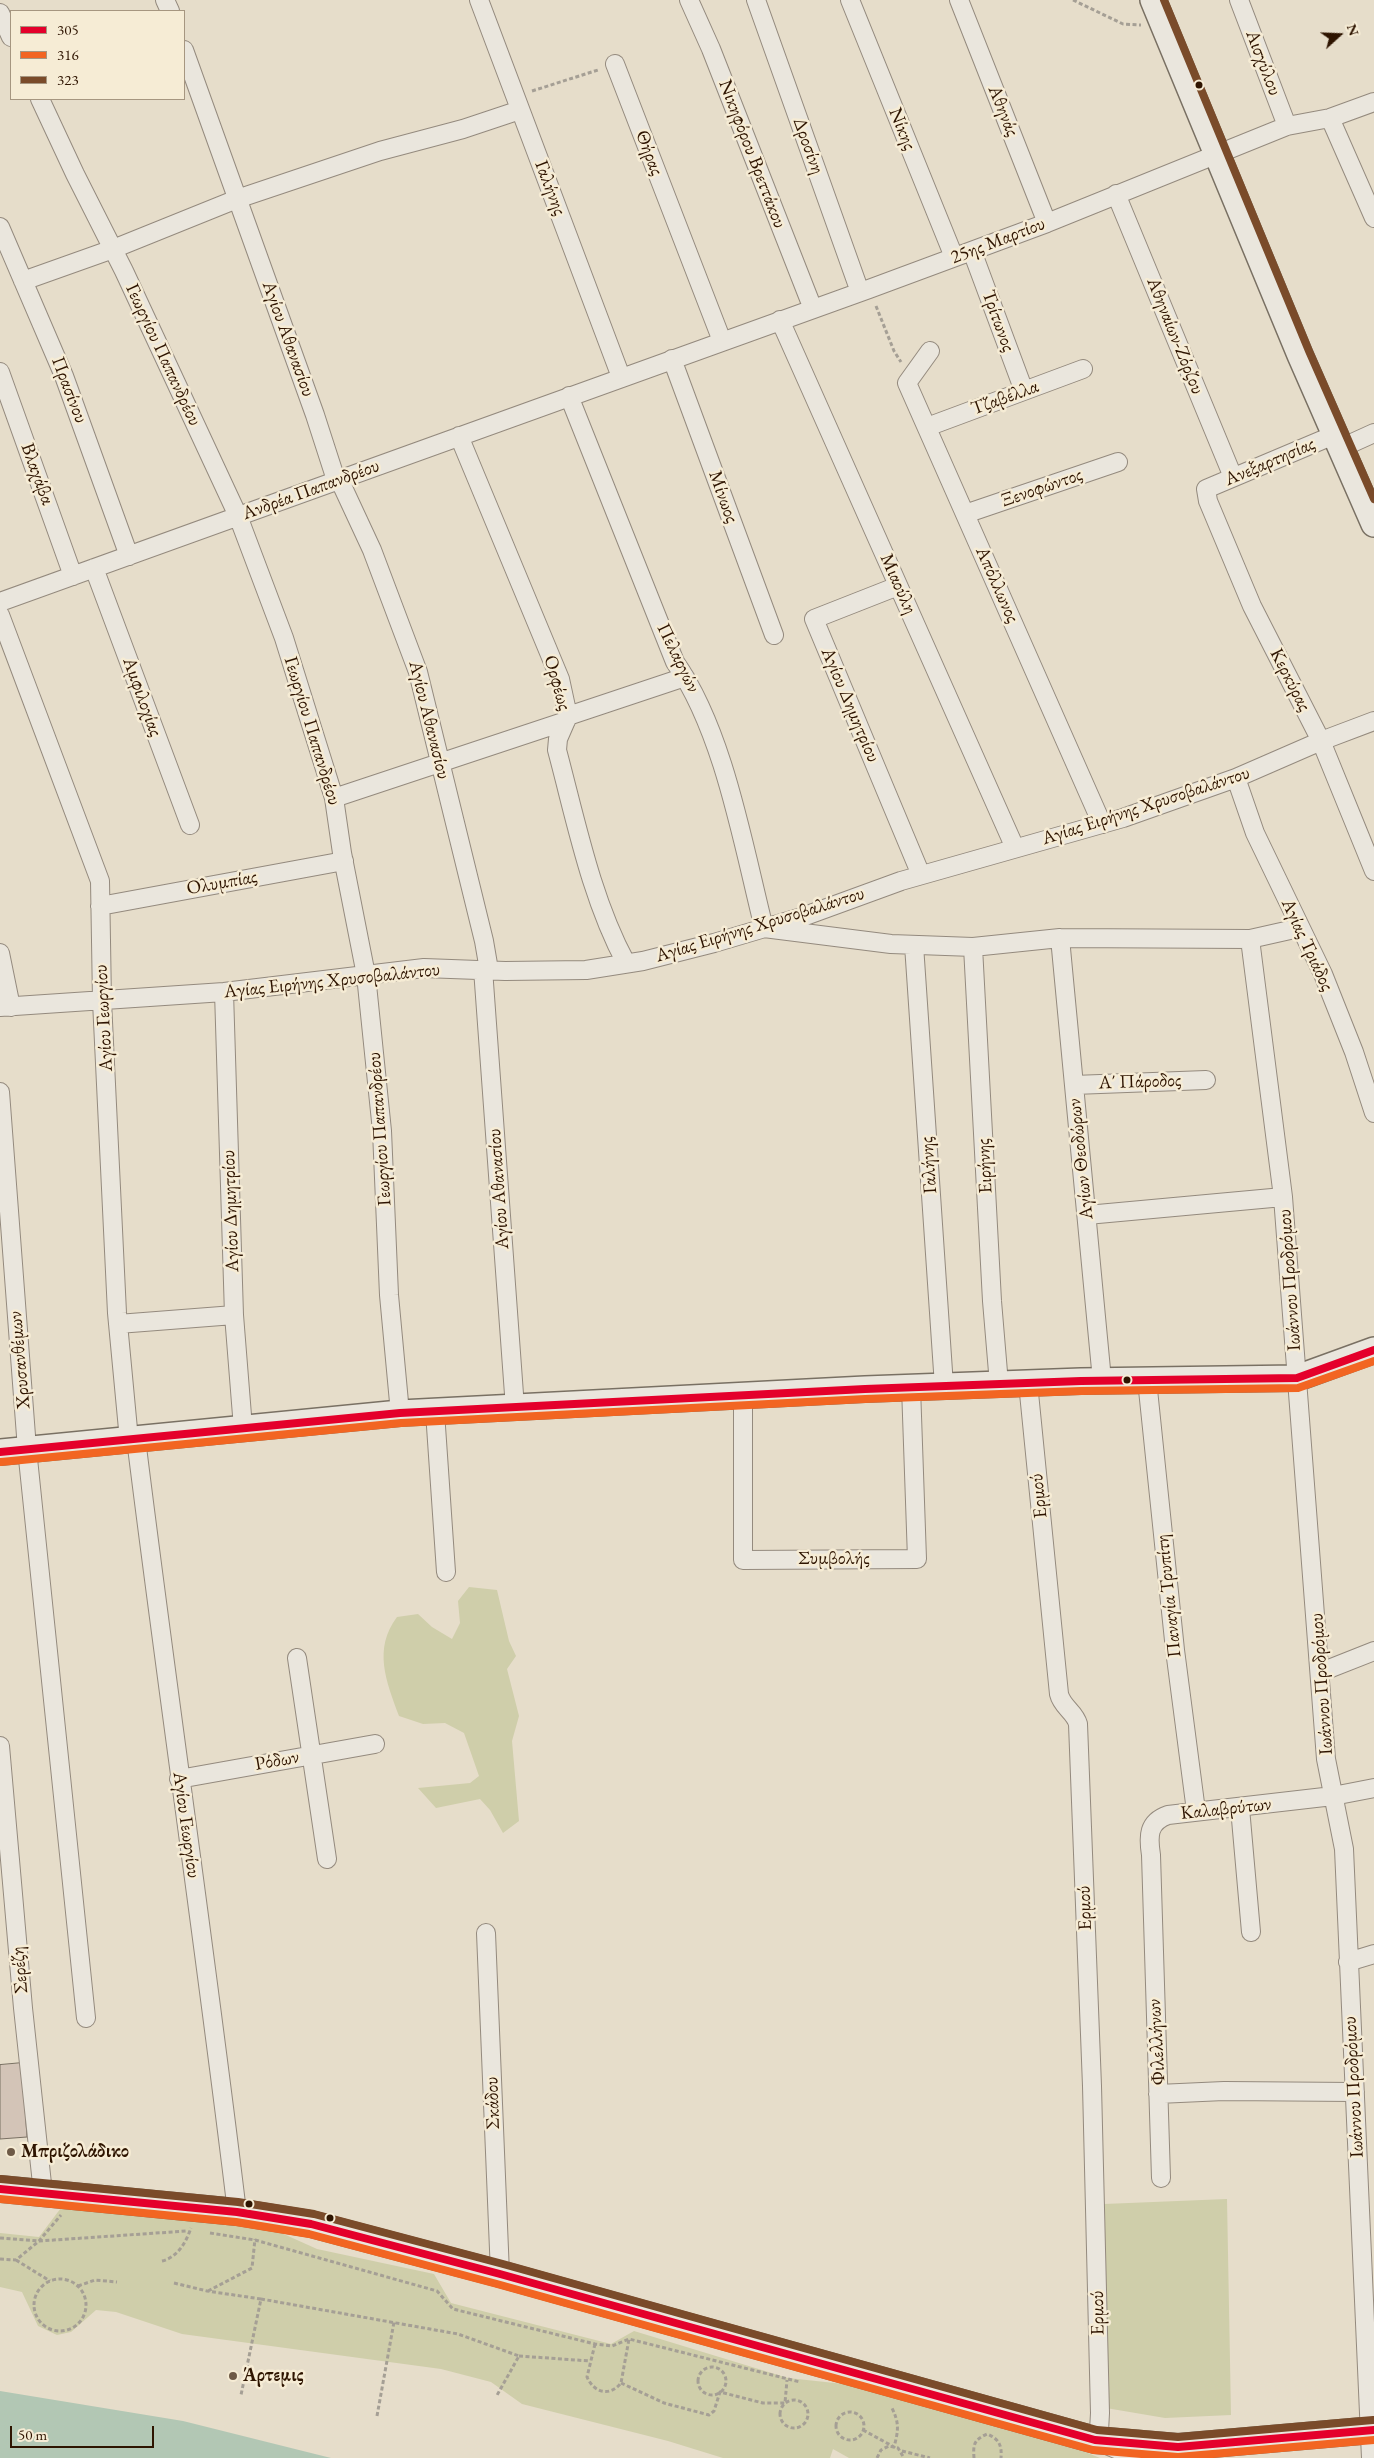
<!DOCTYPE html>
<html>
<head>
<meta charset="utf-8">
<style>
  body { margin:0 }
  #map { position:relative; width:1374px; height:2458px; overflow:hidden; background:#e6ddca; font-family:"EB Garamond",serif }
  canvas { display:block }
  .legend { position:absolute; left:10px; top:10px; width:175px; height:90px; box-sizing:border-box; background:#f6ecd5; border:1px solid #a69680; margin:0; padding:6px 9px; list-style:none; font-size:15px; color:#2e1400 }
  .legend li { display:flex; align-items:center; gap:10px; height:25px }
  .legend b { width:25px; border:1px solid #a69680 }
  .north { position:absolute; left:1314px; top:10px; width:50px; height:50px; -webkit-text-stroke:4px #f6ecd5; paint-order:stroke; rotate:70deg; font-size:14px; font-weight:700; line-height:20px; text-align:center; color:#2e1400 }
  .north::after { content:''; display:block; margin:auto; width:18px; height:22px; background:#2e1400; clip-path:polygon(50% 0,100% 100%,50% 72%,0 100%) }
  .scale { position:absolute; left:10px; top:2426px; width:144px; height:22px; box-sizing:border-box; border:2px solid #2e1400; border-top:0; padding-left:6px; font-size:15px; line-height:18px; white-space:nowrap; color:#2e1400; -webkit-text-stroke:4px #f6ecd5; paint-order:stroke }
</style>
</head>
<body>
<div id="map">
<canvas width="1374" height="2458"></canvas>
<ul class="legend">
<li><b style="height:6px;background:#e4002b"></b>305</li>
<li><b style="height:6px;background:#f26522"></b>316</li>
<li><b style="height:6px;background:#7a4b2a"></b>323</li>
</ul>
<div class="north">N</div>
<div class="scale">50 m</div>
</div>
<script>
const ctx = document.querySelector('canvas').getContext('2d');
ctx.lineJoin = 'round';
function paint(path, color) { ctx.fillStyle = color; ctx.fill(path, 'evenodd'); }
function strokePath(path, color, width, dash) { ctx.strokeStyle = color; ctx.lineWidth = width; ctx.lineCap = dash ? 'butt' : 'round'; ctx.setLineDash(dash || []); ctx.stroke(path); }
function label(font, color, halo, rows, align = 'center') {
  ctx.font = font + ' "EB Garamond",serif'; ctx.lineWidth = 5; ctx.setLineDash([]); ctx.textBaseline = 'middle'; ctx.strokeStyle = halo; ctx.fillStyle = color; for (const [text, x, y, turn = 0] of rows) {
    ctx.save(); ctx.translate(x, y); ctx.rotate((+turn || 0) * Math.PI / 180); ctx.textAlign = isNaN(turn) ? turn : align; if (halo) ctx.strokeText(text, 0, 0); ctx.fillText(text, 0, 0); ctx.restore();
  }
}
const green = new Path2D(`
  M469,1587L497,1590L509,1641L516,1656L507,1669L519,1716L512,1741L519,1821L503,1833L490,1810L480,1799L436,1808L418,1788L470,1783L479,1776L464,1733L445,1723L423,1724L399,1716C386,1681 373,1649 397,1617L418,1614L432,1627L452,1639L460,1623L458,1601Z
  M1227,2199L1231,2415L1165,2418L1106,2408L1104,2204Z
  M67,2200L248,2218L317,2249L434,2274L451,2303L611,2344L634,2331L788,2378L844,2384H871L1027,2428L1100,2458H849L833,2449L830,2458H723L668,2441L522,2404L491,2382L441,2369L182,2334L116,2312L96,2310L71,2332L57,2335L38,2326L22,2292L0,2287V2233L39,2237Z`);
const water = new Path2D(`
  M0,2391L183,2421L331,2458H0Z`);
const building = new Path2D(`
  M22,2063L27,2137L0,2139V2065Z`);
const path = new Path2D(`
  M1073,0L1123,24L1141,25
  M532,91L598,70
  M876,306L894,351L901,362
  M210,2233L255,2240L437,2291L453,2309L595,2344L612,2346L629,2339L800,2382
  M0,2238L39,2241L187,2231
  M0,2259L16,2260L39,2241L61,2215
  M16,2260L50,2281
  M162,2261C178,2257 186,2242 191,2228
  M34 2305a26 26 0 1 1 52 0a26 26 0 1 1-52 0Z
  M174,2283L207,2291L261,2299L241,2395
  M78,2286L95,2280L117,2282
  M208,2291L252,2268L255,2239
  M261,2299L458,2334L519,2356L496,2397
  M595,2344L587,2377C594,2393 610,2397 621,2383L629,2339
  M519,2356L590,2361
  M698 2381a14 14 0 1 1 28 0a14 14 0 1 1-28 0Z
  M621,2383L664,2403L709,2415L714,2411L720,2392L763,2403H785L787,2380
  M780 2414a14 14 0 1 1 28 0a14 14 0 1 1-28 0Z
  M836 2426a14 14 0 1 1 28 0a14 14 0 1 1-28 0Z
  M377,2416L394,2322
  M863,2430L894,2447C899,2429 899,2422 891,2406
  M902,2451L930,2458
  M877,2458L881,2450L889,2446L898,2448L904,2458
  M974,2458C973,2444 974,2440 987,2434C999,2439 1002,2445 1001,2458`);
const street = new Path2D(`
  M165,0L170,11
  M479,0L621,377
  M689,0L711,49L813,309
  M756,0L860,292
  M850,0L954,257
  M959,0L1047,223
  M1239,0L1287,126
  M0,13L11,37
  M184,50L315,415L336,480
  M615,64L722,341
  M40,99L75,174L124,271L238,516L284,638L334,798L342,853L366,975L382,1131L389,1295L400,1413
  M1330,118L1374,218
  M1116,194L1233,477
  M0,227L64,376L129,556
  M972,251L1024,391
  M23,281L113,249L237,199L380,151L463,129L520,110
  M780,320L1015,848
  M930,351L907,383L1102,824
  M672,359L774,635
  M0,372L73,576
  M569,396L675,662C724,732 743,845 764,928L891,944L973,947L1060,938L1250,939L1299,928
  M927,427L1083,369
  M1334,435L1206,489L1208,501L1252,606L1321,741L1374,871
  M459,436L560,679L568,716L558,739L557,750C576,821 591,898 626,963
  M1341,448L1374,433
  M339,479L372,550L418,672L484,941L489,970
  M965,514L1118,462
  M94,568L190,825
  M898,586L814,619L921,875
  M0,602L869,289L1047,223L1287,126L1330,118L1374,102
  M0,615L100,881L102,1001L117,1313L129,1440
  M568,716L685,677
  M1236,778L1255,833L1323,974L1354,1052L1374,1113
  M334,798L566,721
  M100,906L344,861
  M1060,938L1102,1380
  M1250,939L1283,1197L1326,1759L1344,1849L1371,2458
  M914,945L944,1386
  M973,947L992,1301L999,1384
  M0,953L11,1007
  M483,969L515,1408
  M224,992L234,1315L243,1428
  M0,1007L224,992L424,968L505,971L586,970L643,961L714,943L805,916L901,881L1123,818L1236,778L1321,741L1374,721
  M1074,1085L1206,1080
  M0,1092L27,1449L86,2018
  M1087,1215L1283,1197
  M118,1324L234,1315
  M1147,1380L1175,1650L1196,1811
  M1028,1383L1059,1694C1062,1707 1075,1712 1078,1724L1092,2086L1100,2413L1099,2431L1095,2440L1137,2458
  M743,1395V1560L917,1559L911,1387
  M435,1412L446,1572
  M136,1439C168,1697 206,1954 237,2212
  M297,1658L327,1859
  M1321,1672L1374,1651
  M0,1746L23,2008L43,2193
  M179,1779L375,1744
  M1240,1808L1251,1932
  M486,1933L500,2274
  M1348,1962L1374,1954
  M1158,2094L1224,2091L1355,2092
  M1161,2178L1151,1855C1148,1836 1148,1822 1168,1815L1333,1796L1374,1788`);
const secondary = new Path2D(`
  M1153,0L1300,355L1374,524
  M0,1452L400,1413L865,1389L1081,1381L1297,1378L1374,1350
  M0,2189L237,2212L311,2224L500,2274L1095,2440L1178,2447L1374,2430`);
const bus1 = new Path2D(`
  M0,1452L400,1413L865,1389L1081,1381L1297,1378L1374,1350
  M0,2189L237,2212L311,2224L500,2274L1095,2440L1178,2447L1374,2430`);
const bus2 = new Path2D(`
  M1,1462L401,1423L865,1399L1081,1391L1298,1388L1374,1361
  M0,2199L236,2222L309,2234L497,2284L1093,2450L1178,2457L1374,2440`);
const bus3 = new Path2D(`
  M1164,0L1309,351L1374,499
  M1,2179L238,2202L314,2214L503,2264L1097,2430L1178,2437L1373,2420`);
const markers = [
  [1199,85,4.5,"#2e1400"],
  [1127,1380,4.5,"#2e1400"],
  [11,2152,5,"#6e5a47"],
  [249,2204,4.5,"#2e1400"],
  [330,2218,4.5,"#2e1400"],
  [233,2376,5,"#6e5a47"]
];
const streetNames = [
  ["Αισχύλου",1263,63,69],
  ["Αθηνάς",1003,111,68],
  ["Νίκης",902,129,68],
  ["Δροσίνη",808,146,70],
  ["Θήρας",649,153,69],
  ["Νικηφόρου Βρεττάκου",752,154,69],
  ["Γαλήνης",550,188,69],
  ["25ης Μαρτίου",998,241,-21],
  ["Τρίτωνος",998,321,70],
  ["Αθηναίων-Ζόρζου",1175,336,68],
  ["Αγίου Αθανασίου",288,339,70],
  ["Γεωργίου Παπανδρέου",163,355,65],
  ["Πρασίνου",69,390,69],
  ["Τζαβέλλα",1005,398,-20],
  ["Ανεξαρτησίας",1270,462,-23],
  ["Βλαχάβα",37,474,70],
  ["Ξενοφώντος",1042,488,-19],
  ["Ανδρέα Παπανδρέου",311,490,-20],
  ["Μίνωος",723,497,70],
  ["Μιαούλη",898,584,66],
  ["Απόλλωνος",997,585,66],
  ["Πελαργών",678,658,64],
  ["Κερκύρας",1290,680,63],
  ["Ορφέως",557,683,74],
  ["Αμφιλοχίας",142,697,70],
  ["Αγίου Δημητρίου",850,705,67],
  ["Αγίου Αθανασίου",429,720,76],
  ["Γεωργίου Παπανδρέου",312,731,73],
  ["Αγίας Ειρήνης Χρυσοβαλάντου",1146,806,-18],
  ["Ολυμπίας",222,883,-10],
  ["Αγίας Ειρήνης Χρυσοβαλάντου",760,925,-17],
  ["Αγίας Τριάδος",1307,945,65],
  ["Αγίας Ειρήνης Χρυσοβαλάντου",332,981,-6],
  ["Αγίου Γεωργίου",104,1018,-93],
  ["Α΄ Πάροδος",1140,1082,-2],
  ["Γεωργίου Παπανδρέου",380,1129,-94],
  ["Αγίων Θεοδώρων",1081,1159,-96],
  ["Γαλήνης",929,1165,-94],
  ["Ειρήνης",985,1166,-93],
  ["Αγίου Αθανασίου",499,1189,-94],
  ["Αγίου Δημητρίου",231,1211,-92],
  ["Ιωάννου Προδρόμου",1290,1280,-94],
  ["Χρυσανθέμων",20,1360,-95],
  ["Ερμού",1039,1496,-96],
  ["Συμβολής",834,1559],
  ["Παναγία Τρυπίτη",1169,1596,-96],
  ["Ιωάννου Προδρόμου",1322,1684,-94],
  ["Ρόδων",277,1761,-10],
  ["Καλαβρύτων",1226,1809,-6],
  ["Αγίου Γεωργίου",186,1825,82],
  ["Ερμού",1085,1908,-92],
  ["Σερέζη",20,1970,-95],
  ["Φιλελλήνων",1157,2042,-93],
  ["Ιωάννου Προδρόμου",1354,2087,-93],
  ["Σκάδου",493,2103,-92],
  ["Ερμού",1098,2313,-91]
];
const poiNames = [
  ["Μπριζολάδικο",21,2152],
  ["Άρτεμις",243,2376]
];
paint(green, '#cfceaa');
paint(water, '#b2c7b4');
paint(building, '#d3c4b7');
strokePath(building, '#797063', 1);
strokePath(street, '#948a7e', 20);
strokePath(secondary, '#797063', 28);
strokePath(path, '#a59f95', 3, [4, 2.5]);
strokePath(street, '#eae6dd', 18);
strokePath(secondary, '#eae6dd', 25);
strokePath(bus1, '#e4002b', 8);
strokePath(bus2, '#f26522', 8);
strokePath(bus3, '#7a4b2a', 8);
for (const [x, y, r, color] of markers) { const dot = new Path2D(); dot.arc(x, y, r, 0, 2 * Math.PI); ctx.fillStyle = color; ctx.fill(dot); strokePath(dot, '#f6ecd5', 2); }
label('19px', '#2e1400', '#f6ecd5', streetNames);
label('bold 19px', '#2e1400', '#f6ecd5', poiNames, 'left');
</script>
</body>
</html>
